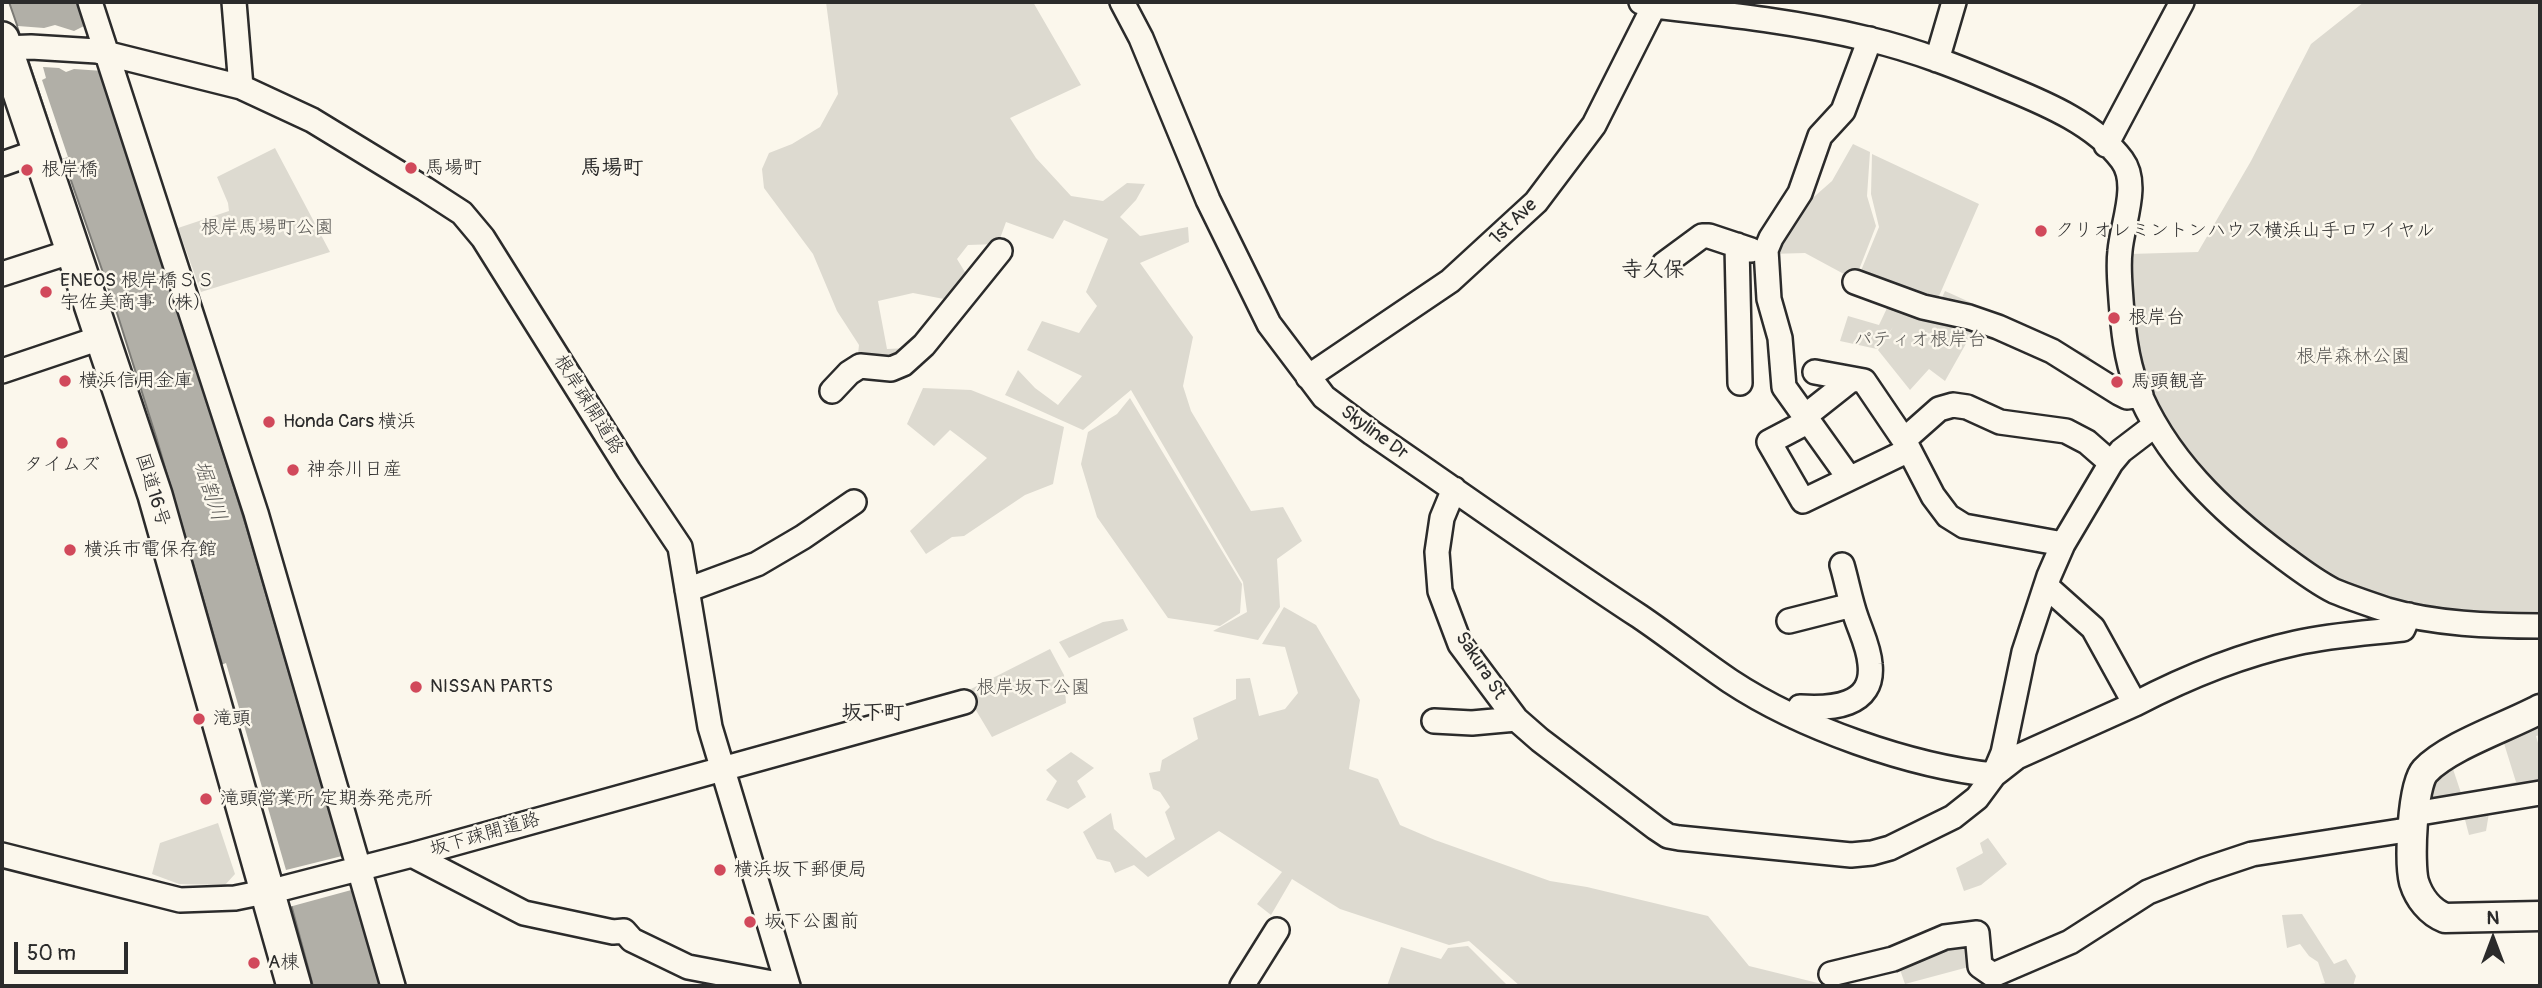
<!DOCTYPE html>
<html>
<head>
<meta charset="utf-8">
<style>
  body { margin:0 }
  #map { position:relative; width:2542px; height:988px; overflow:hidden; background:#fbf7ec; font-family:Pangolin,sans-serif }
  canvas { display:block }
  .frame { position:absolute; inset:0; border:4px solid #2b2b2b; pointer-events:none }
  .north { position:absolute; left:2458px; top:904px; width:70px; height:70px; -webkit-text-stroke:5px #fbf7ec; paint-order:stroke; rotate:0deg; font-size:19px; font-weight:700; line-height:28px; text-align:center; color:#2b2b2b }
  .north::after { content:''; display:block; margin:auto; width:24px; height:32px; background:#2b2b2b; clip-path:polygon(50% 0,100% 100%,50% 72%,0 100%) }
  .scale { position:absolute; left:14px; top:942px; width:114px; height:32px; box-sizing:border-box; border:4px solid #2b2b2b; border-top:0; padding-left:9px; font-size:21px; line-height:24px; white-space:nowrap; color:#2b2b2b; -webkit-text-stroke:5px #fbf7ec; paint-order:stroke }
</style>
</head>
<body>
<div id="map">
<canvas width="2542" height="988"></canvas>
<div class="frame"></div>
<div class="north">N</div>
<div class="scale">50 m</div>
</div>
<script>
const ctx = document.querySelector('canvas').getContext('2d');
ctx.lineJoin = 'round';
function paint(path, color) { ctx.fillStyle = color; ctx.fill(path, 'evenodd'); }
function strokePath(path, color, width, dash) { ctx.strokeStyle = color; ctx.lineWidth = width; ctx.lineCap = dash ? 'butt' : 'round'; ctx.setLineDash(dash || []); ctx.stroke(path); }
function label(font, color, halo, rows, align = 'center') {
  ctx.font = font + ' Pangolin,"Klee One",sans-serif'; ctx.lineWidth = 5; ctx.setLineDash([]); ctx.textBaseline = 'middle'; ctx.strokeStyle = halo; ctx.fillStyle = color; for (const [text, x, y, turn = 0] of rows) {
    ctx.save(); ctx.translate(x, y); ctx.rotate((+turn || 0) * Math.PI / 180); ctx.textAlign = isNaN(turn) ? turn : align; if (halo) ctx.strokeText(text, 0, 0); ctx.fillText(text, 0, 0); ctx.restore();
  }
}
const green = new Path2D(`
  M826,2H1033L1081,85L1010,118L1036,158L1071,196L1103,201L1127,183L1145,184L1136,200L1120,217L1140,236L1188,227L1189,242L1140,263L1193,337L1183,386L1191,411L1251,511L1283,507L1302,541L1277,559L1280,607L1258,640L1213,631L1247,612L1243,582L1131,390L1083,430L1005,395L1018,370L1035,388L1058,405L1082,376L1027,350L1042,321L1079,333L1097,306L1086,292L1108,239L1064,220L1053,239L1006,222L998,244L968,245L957,259L968,277L944,299L913,293L878,301L887,349L909,348L893,364L857,363L859,345L837,311L813,254L764,188L762,169L769,153L792,144L820,127L838,94Z
  M2364,2H2540V613C2471,614 2396,607 2333,577C2309,565 2288,548 2268,531C2210,484 2163,432 2142,359C2132,324 2131,289 2130,254L2198,252L2251,161L2311,44Z
  M1853,144L1870,152L1867,196L1876,226L1855,280L1805,253L1770,254L1799,210L1832,181Z
  M275,148L330,252L201,292L178,228L229,211L228,203L217,177Z
  M1872,154L1979,204L1936,303L1858,278L1879,227L1871,194Z
  M1945,291L2090,356L2085,368L1939,304Z
  M1888,306L1977,324L1945,381L1929,369L1910,390L1878,350L1893,327L1877,349L1840,341L1848,316L1879,325Z
  M923,388L971,390L1064,427L1053,484L1025,495L964,536L952,537L926,554L910,531L987,458L950,430L934,446L907,424Z
  M1130,398L1242,584L1240,613L1220,626L1168,618L1097,517L1081,464L1088,432L1117,414Z
  M1284,607L1316,625L1360,700L1349,769L1378,779L1400,825L1435,840L1550,881L1587,887L1708,916L1749,966L1830,986H1520L1469,941L1449,945L1340,909L1292,879L1271,915L1257,904L1282,872L1219,831L1148,877L1134,865L1115,873L1110,862L1097,859L1083,832L1111,813L1114,829L1146,858L1175,839L1165,812L1170,807L1160,792L1153,789L1149,773L1160,771L1162,760L1198,739L1193,718L1236,699V679L1250,678L1259,716L1285,709L1298,693L1285,647L1262,644Z
  M1123,619L1128,630L1069,658L1059,642L1103,622Z
  M1050,649L1064,675L1066,703L992,737L965,692Z
  M2527,725H2540V735L2536,736L2540,750V785L2433,804L2423,795L2430,779L2451,763L2461,793L2516,782L2502,737Z
  M1071,752L1094,768L1077,781L1086,797L1068,809L1046,800L1057,781L1046,770Z
  M2517,801L2519,810L2489,813L2486,831L2469,835L2463,812Z
  M218,823L235,874L225,885L179,884L152,874L160,843Z
  M1988,838L2007,864L1981,885L1964,891L1956,868L1983,853L1980,843Z
  M2302,914L2334,964L2346,959L2356,976L2353,986H2309L2325,983L2318,962L2309,956L2300,944L2287,948L2282,915Z
  M1974,937L1976,965L1905,984L1897,961Z
  M1468,946L1508,986H1387L1401,947L1441,959L1448,948Z`);
const water = new Path2D(`
  M9,2H79L97,51L247,529L381,986H313L282,871L157,440L117,313Z`);
const pier = new Path2D(`
  M88,24L103,71L74,69L66,72L59,68L43,67L46,78L42,80L68,157L62,159L18,26L44,28L55,25L74,31Z
  M226,663L286,870L346,855L355,889L289,907L221,665Z`);
const minor = new Path2D(`
  M90,2L256,513L393,986
  M234,2L241,87
  M1122,2L1141,38L1208,200L1269,324L1324,397L1372,433C1461,494 1549,557 1639,616C1670,637 1699,660 1730,681C1801,728 1910,766 1994,775
  M1641,2L1654,6C1725,14 1799,22 1868,39C1916,50 1963,69 2008,88C2047,104 2096,125 2122,160C2140,184 2122,224 2120,251C2118,267 2120,284 2121,300C2123,329 2126,358 2136,385C2164,457 2222,512 2283,557C2299,569 2316,582 2334,591C2351,598 2369,604 2387,610C2435,624 2490,626 2540,626
  M2,48L31,47L97,51L241,87L312,120L425,189L462,213L483,238L629,471L680,547L710,727L788,986
  M1937,60L1954,2
  M2106,145L2182,2
  M2,164L39,151
  M1737,245L1740,383
  M1664,264L1702,236H1709L1751,250
  M2,274L73,251
  M1855,282L1923,307L1969,317L1998,327L2052,351L2119,393L2127,397L2141,395
  M2,371L103,337
  M1815,372L1864,381L1904,440L1933,496L1948,516L1964,526L2063,544
  M1308,377L1450,281L1536,202L1594,125L1654,6
  M832,391L849,373L860,366L891,369L903,364L924,345L1000,251
  M1804,417L1852,379
  M1807,422L1769,442L1803,501L1909,450
  M1904,440L1939,409L1953,405L1967,407L2000,422L2066,431L2087,442L2111,463
  M1849,478L1784,387L1780,338L1769,299L1766,250L1771,238L1800,193L1820,136L1843,111L1870,39
  M1454,489L1442,518L1437,552L1440,591L1460,644L1516,719L1540,740L1656,828L1668,836L1679,838L1851,855L1872,853L1890,848L1953,817L1977,798L1994,775L2017,757L2135,704L2093,628L2046,586
  M687,590L757,564L803,537L854,502
  M1789,621L1852,605
  M2135,704C2185,678 2241,655 2296,643C2331,635 2367,633 2403,629L2409,615
  M1795,717L1800,707C1830,709 1875,707 1870,664C1869,648 1861,632 1856,617C1850,600 1847,582 1842,565
  M1434,721L1472,723L1516,719
  M1995,772L2003,753L2024,652L2049,576L2063,544L2111,463L2121,451L2155,425
  M2414,814L2540,793
  M2,855L180,900L235,898L284,888L412,855L964,702
  M412,855L524,913L613,932L624,931L632,940L688,967L788,986
  M1831,974L1893,959L1945,937L1977,933L1980,966L1993,975L2070,942L2148,892L2204,870L2252,854L2413,829
  M1242,986L1277,930`);
const major = new Path2D(`
  M2540,709C2509,726 2448,746 2425,771C2412,785 2409,863 2414,882C2419,898 2430,912 2445,918L2540,916`);
const highway = new Path2D(`
  M2,39L155,495L294,986`);
const markers = [
  [411,168,7,"#d1495b"],
  [27,170,7,"#d1495b"],
  [2041,231,7,"#d1495b"],
  [46,292,7,"#d1495b"],
  [2114,318,7,"#d1495b"],
  [65,381,7,"#d1495b"],
  [2117,382,7,"#d1495b"],
  [269,422,7,"#d1495b"],
  [62,443,7,"#d1495b"],
  [293,470,7,"#d1495b"],
  [70,550,7,"#d1495b"],
  [416,687,7,"#d1495b"],
  [199,719,7,"#d1495b"],
  [206,799,7,"#d1495b"],
  [720,870,7,"#d1495b"],
  [750,922,7,"#d1495b"],
  [254,963,7,"#d1495b"]
];
const poiNames = [
  ["馬場町",425,168],
  ["根岸橋",41,170],
  ["クリオレミントンハウス横浜山手ロワイヤル",2055,231],
  ["ENEOS 根岸橋ＳＳ",60,281],
  ["宇佐美商事（株）",60,303],
  ["根岸台",2128,318],
  ["横浜信用金庫",79,381],
  ["馬頭観音",2131,382],
  ["Honda Cars 横浜",283,422],
  ["タイムズ",62,465,"center"],
  ["神奈川日産",307,470],
  ["横浜市電保存館",84,550],
  ["NISSAN PARTS",430,687],
  ["滝頭",213,719],
  ["滝頭営業所 定期券発売所",220,799],
  ["横浜坂下郵便局",734,870],
  ["坂下公園前",764,922],
  ["A棟",268,963]
];
const streetNames = [
  ["1st Ave",1514,222,-44],
  ["根岸疎開道路",588,405,58],
  ["Skyline Dr",1374,433,36],
  ["国道16号",152,490,73],
  ["Sakura St",1480,666,57],
  ["坂下疎開道路",485,835,-16]
];
const parkNames = [
  ["根岸馬場町公園",267,228],
  ["パティオ根岸台",1920,340],
  ["根岸森林公園",2353,357],
  ["根岸坂下公園",1033,688]
];
const neighbourhoodNames = [
  ["馬場町",612,169],
  ["寺久保",1653,271],
  ["坂下町",873,714]
];
const waterNames = [
  ["堀割川",209,491,72]
];
paint(green, '#dddad0');
paint(water, '#b1afa7');
strokePath(water, '#7b7a75', 2);
paint(pier, '#fbf7ec');
strokePath(minor, '#2b2b2b', 28);
strokePath(major, '#2b2b2b', 33);
strokePath(highway, '#2b2b2b', 38);
strokePath(minor, '#fbf7ec', 23);
strokePath(major, '#fbf7ec', 28);
strokePath(highway, '#fbf7ec', 33);
for (const [x, y, r, color] of markers) { const dot = new Path2D(); dot.arc(x, y, r, 0, 2 * Math.PI); ctx.fillStyle = color; ctx.fill(dot); strokePath(dot, '#fbf7ec', 2.5); }
label('19px', '#2b2b2b', '#fbf7ec', poiNames, 'left');
label('19px', '#2b2b2b', '#fbf7ec', streetNames);
label('19px', '#585754', '#fbf7ec', parkNames);
label('bold 21px', '#2b2b2b', '#fbf7ec', neighbourhoodNames);
label('italic 21px', '#5a5956', '#fbf7ec', waterNames);
</script>
</body>
</html>
